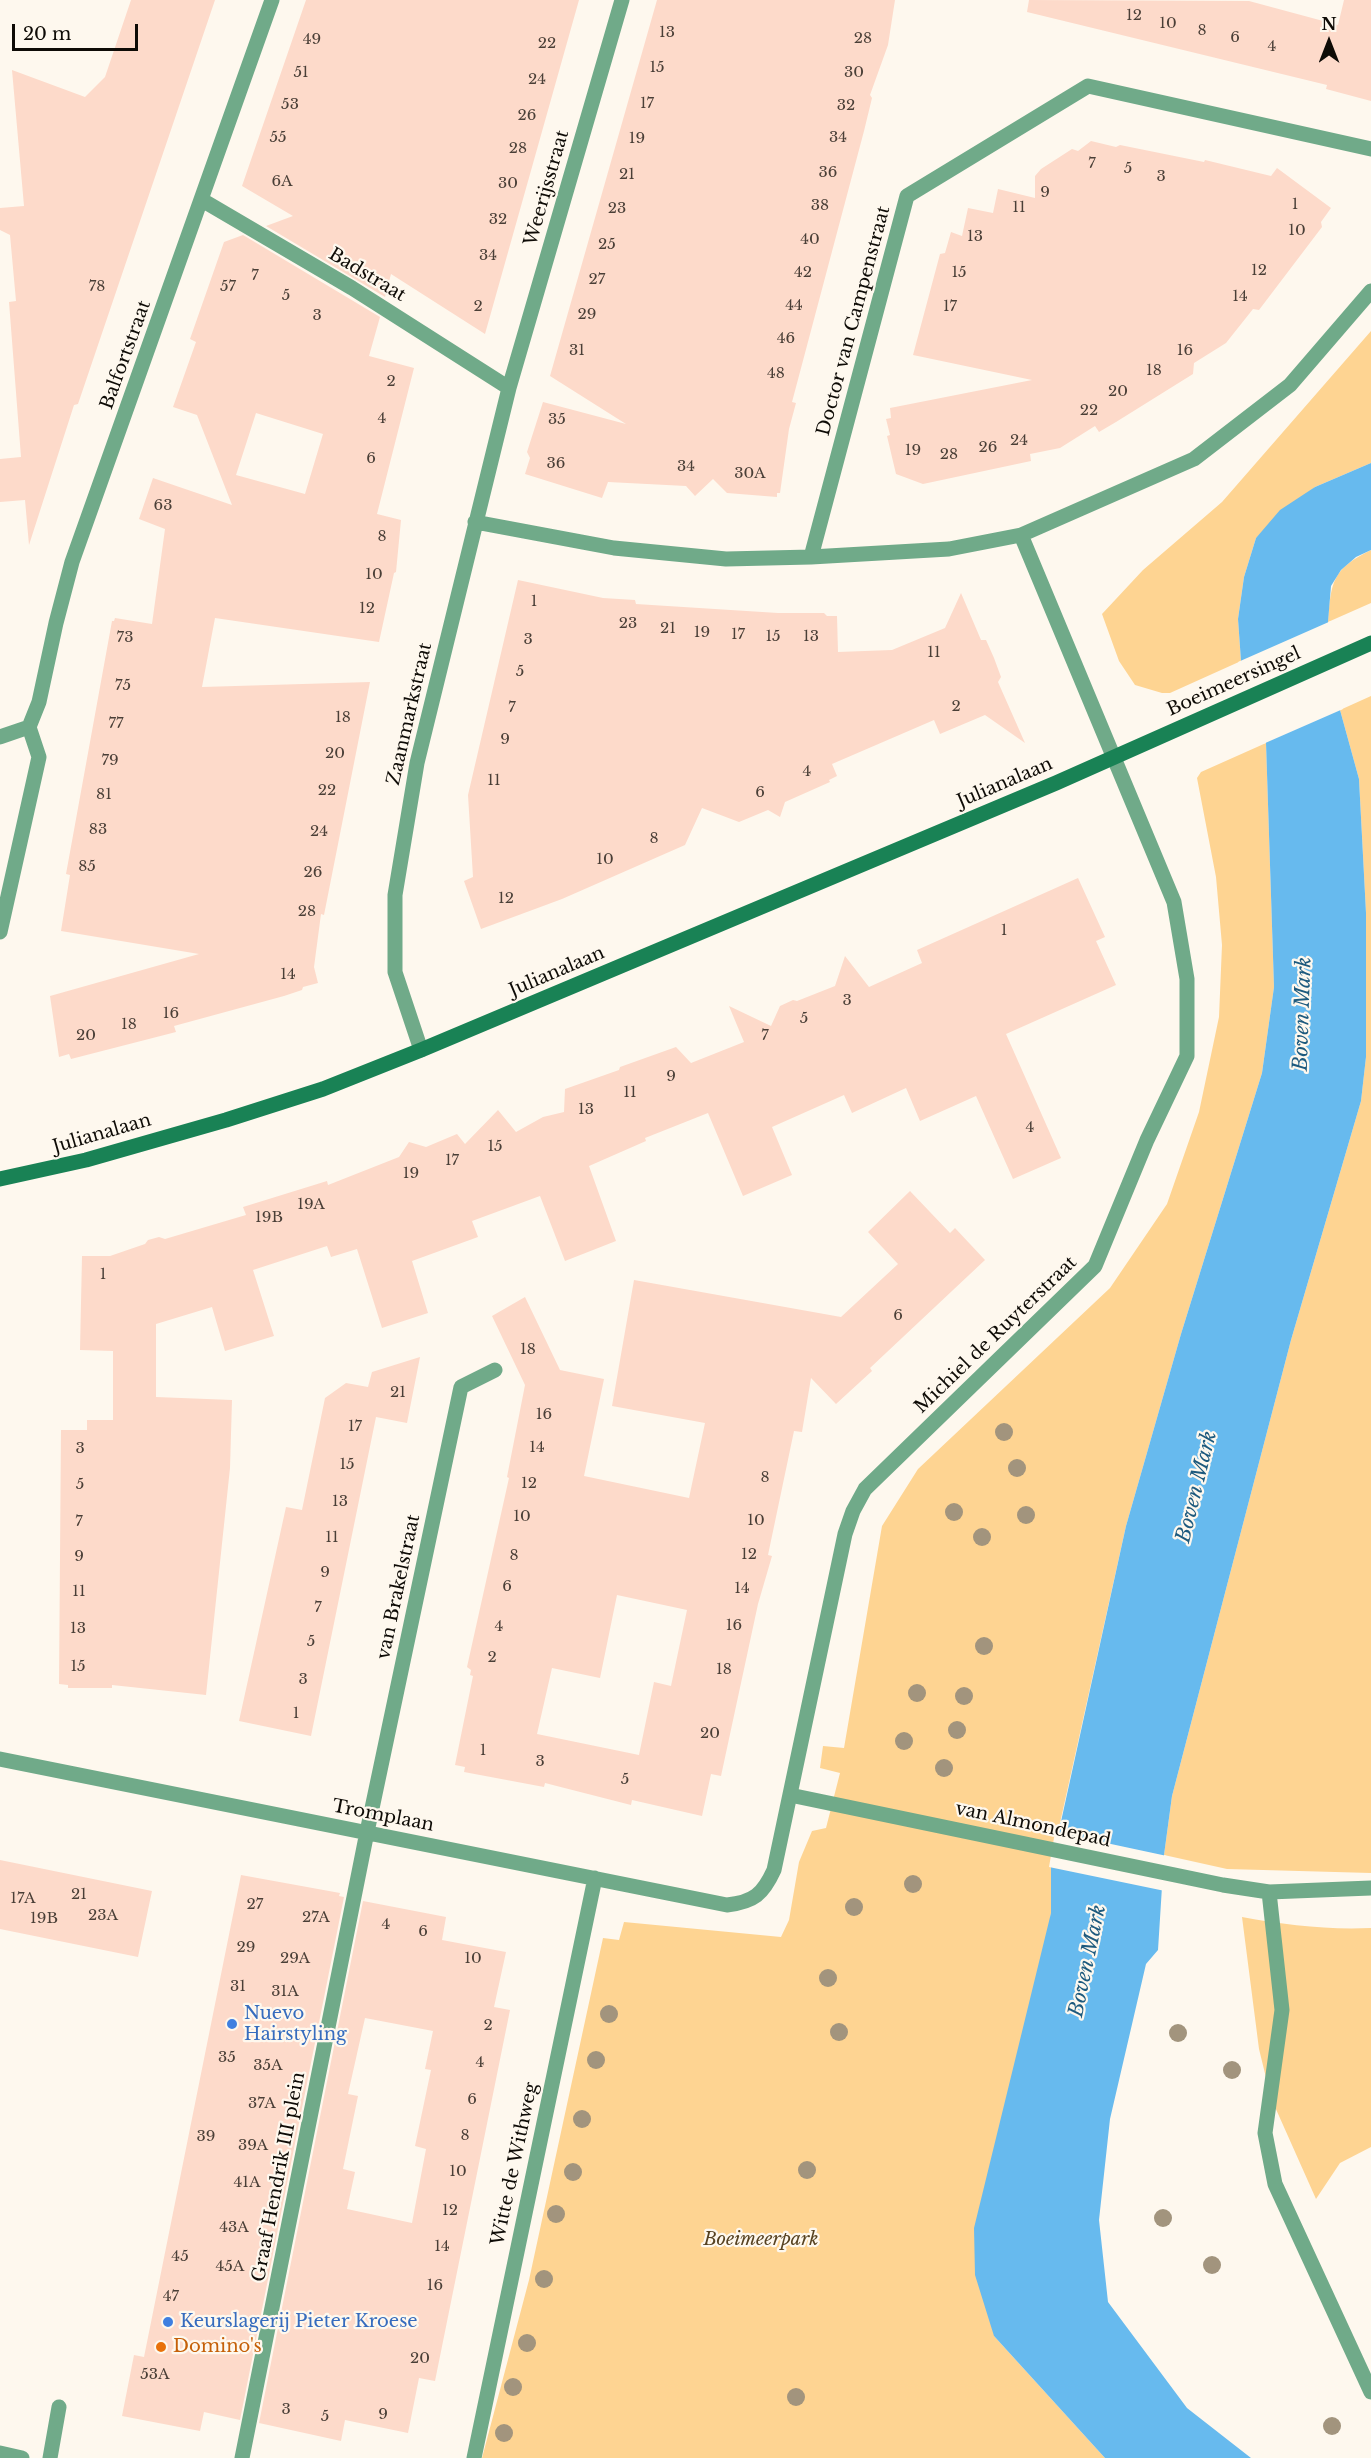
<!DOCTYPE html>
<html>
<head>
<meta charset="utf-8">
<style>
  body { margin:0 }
  #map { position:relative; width:1371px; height:2458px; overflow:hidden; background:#fef8ee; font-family:"Libre Baskerville",serif }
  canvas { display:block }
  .north { position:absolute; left:1299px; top:12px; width:60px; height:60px; -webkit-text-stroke:4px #fef8ee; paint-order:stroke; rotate:0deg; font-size:16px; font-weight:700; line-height:24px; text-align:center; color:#0e0b06 }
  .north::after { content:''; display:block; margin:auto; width:21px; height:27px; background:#0e0b06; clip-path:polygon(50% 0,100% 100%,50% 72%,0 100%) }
  .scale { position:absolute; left:12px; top:24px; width:126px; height:27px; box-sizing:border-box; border:3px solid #0e0b06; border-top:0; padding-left:8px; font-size:18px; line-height:21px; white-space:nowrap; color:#0e0b06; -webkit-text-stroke:4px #fef8ee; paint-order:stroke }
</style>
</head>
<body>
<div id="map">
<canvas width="1371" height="2458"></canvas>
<div class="north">N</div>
<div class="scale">20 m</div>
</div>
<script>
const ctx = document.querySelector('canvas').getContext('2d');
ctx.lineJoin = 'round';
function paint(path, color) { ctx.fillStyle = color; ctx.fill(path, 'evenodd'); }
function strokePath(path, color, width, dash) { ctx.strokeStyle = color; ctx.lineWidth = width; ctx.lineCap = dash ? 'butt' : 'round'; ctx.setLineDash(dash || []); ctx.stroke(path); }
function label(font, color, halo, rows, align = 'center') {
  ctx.font = font + ' "Libre Baskerville",serif'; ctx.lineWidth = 4.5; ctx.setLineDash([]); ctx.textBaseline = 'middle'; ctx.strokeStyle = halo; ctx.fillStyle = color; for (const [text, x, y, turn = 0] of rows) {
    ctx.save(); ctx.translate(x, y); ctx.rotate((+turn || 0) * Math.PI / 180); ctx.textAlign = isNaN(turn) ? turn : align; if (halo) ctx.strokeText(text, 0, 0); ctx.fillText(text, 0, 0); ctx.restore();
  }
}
const green = new Path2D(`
  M1371,331V463L1315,487L1256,538L1244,577L1238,619L1241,661L1170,693H1162L1135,685L1119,661L1102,614L1143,570L1222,502Z
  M1371,550V603L1328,622C1331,582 1332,569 1371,550Z
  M1371,696V1873L1227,1869L1164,1855L1172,1796L1291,1340L1361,1101L1366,1057V913L1359,779L1340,710Z
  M1266,743L1274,987L1262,1073L1181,1334L1126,1526L1058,1832L1051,1867V1913L994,2336L1105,2458H482L529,2280L603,1938L619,1940L624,1922L781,1937L789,1920L799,1862L812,1831L826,1828L840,1773L820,1768L823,1746L844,1748L882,1526L918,1469L1110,1288L1167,1204L1199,1112L1219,1017L1222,945L1216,877L1197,778L1201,772Z
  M1242,1917C1285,1925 1327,1930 1371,1928V2147L1340,2163L1316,2199L1271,2098L1259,2049Z`);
const water = new Path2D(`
  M1371,463V550L1356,557L1341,570L1331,586L1328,622L1340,710L1359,779L1366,913V1057L1361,1101L1291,1340L1172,1796L1164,1855L1158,1950L1146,1964L1110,2119L1099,2220L1108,2302L1187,2408L1251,2458H1105L994,2336L975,2275L974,2228L1051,1913V1867L1126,1526L1181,1334L1262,1073L1274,987L1266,743L1241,661L1238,619L1244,577L1256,538L1280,510L1315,487Z`);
const pier = new Path2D(`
  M1331,621L1343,709L1263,744L1238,662Z
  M1055,1832L1167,1856L1165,1891L1049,1867Z`);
const building = new Path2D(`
  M131,0H215L78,404L74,405L29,545L25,500L0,502V459L21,457L9,302L16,301L10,235L0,230V208L24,206L12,70L85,97L105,77Z
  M306,0H579L485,334L391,274L385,297L266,226L293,216L242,186Z
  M657,0H895L888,45L870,95L872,98L864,131L792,402L796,403L789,429L780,493H777V497L727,493L713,479L695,496L686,486L608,482L602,498L525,474L530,458L527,452L543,402L626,424L550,376Z
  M1029,0L1249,1L1338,25L1344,0H1371V101L1326,89L1327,85L1027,12Z
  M1091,141L1116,147L1120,145L1204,162L1205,160L1271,176L1277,168L1331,208L1321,222L1322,227L1259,310L1253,309L1226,343L1194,363L1193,374L1116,422L1099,432L1095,426L1060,448L1030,454L1031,461L923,484L896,474L887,436L890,435L886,419L891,418L890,408L1032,380L913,355L940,254L945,253L951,232L962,236L968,208L993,213L998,189L1035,198V176L1041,169L1072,149L1078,151Z
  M243,235L380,317L369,356L414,368L377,514L401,520L396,572L394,573L379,642L215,618L202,687L370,682L324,915L321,914L314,967L318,983L303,987L302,990L284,996L174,1026L176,1032L71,1059L69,1054L59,1057L50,996L199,954L61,931L70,875L66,874L112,621H114L115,618L152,624L165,529L139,519L153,478L232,505L197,415L173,407L196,342L190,339L224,242ZM256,413L323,434L305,494L236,475Z
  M518,580L603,598L635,600L636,604L778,613H824L827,616H837L838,652L892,650L945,628L961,593L981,640H986L994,658L1001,677L998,682L1025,743L985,715L940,734L934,720L832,764L837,776L829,780L830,782L785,802L780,817L768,810L739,822L702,808L685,845L562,899L481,929L464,881L473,877L468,795Z
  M1078,878L1105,937L1096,941L1116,985L1006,1034L1061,1158L1013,1179L976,1096L920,1121L906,1088L852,1113L844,1095L772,1127L792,1175L743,1196L708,1113L645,1138L646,1141L589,1166L616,1241L565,1261L540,1196L472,1221L478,1237L412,1261L428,1313L382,1328L357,1249L331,1257L327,1246L253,1270L274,1336L225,1351L212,1307L156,1324V1397L232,1400L230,1468L206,1695L112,1685V1688H68V1685L59,1684L61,1430H87V1420H113V1351L80,1350L82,1256H110L145,1244L148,1240L159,1237L165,1239L246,1215L243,1207L327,1181L328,1185L399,1157L409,1142L426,1147L457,1134L465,1144L498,1110L516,1132L543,1117L564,1112L565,1089L619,1070L620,1067L676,1047L691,1063L744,1042L729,1006L771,1026L780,1006L793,1000L797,1001L835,986L845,956L869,987L922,963L917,950Z
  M910,1191L950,1233L955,1228L985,1260L870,1368L872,1371L836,1404L811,1378L802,1432L794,1431L768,1555L772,1556L758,1604L721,1776L711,1774L702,1816L632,1800L631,1805L545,1783L544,1787L464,1772L465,1767L455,1765L473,1676L470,1675L471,1670L467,1667L509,1478L507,1477L525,1385L492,1316L525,1297L560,1370L604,1379L584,1476L689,1498L705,1423L612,1406L634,1280L841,1317L898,1264L868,1232ZM617,1595L687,1610L671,1686L654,1682L639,1755L537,1734L552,1668L600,1678Z
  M420,1357L407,1423L376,1417L311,1736L239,1721L286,1507L302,1510L325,1398L346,1383L368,1387L372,1372Z
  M0,1860L152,1891L138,1957L0,1929Z
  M241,1875L340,1893L339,1896L344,1897L240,2420L204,2412L200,2431L122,2416L134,2355L144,2357Z
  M363,1901L446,1917L442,1940L506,1952L494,2007L510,2010L435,2381L419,2378L408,2433L345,2420L341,2441L259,2423ZM365,2018L433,2031L425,2069L431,2070L415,2146L426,2149L412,2223L347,2209L355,2172L343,2169L358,2096L348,2094Z`);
const service = new Path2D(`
  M50,2458L59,2407`);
const minor = new Path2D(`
  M202,200L352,288L509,388
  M475,522L614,548L726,559L811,557L949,549L1021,535
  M811,557L907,196L1088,86L1371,149
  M0,737L29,727L39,702L56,623L72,562L272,0
  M0,932L39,757L29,727
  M421,1050L395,972V895L417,763L509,388L622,0
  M0,1759L727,1905C754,1902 763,1894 774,1870L845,1534L853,1511L865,1489L1095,1266L1147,1140L1187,1056V979L1174,902L1021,535L1194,459L1290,385L1371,291
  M790,1795L1223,1885L1269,1892L1371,1888
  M1269,1892L1282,2010L1265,2133L1275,2184L1371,2392
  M0,2453L22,2458
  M242,2458L367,1832L461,1387L495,1370
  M474,2458L595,1878`);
const secondary = new Path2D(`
  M0,1179L86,1160L226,1120L323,1089L421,1050L1056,783L1371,643`);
const trees = [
  [1004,1432],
  [1017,1468],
  [954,1512],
  [1026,1515],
  [982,1537],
  [984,1646],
  [917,1693],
  [964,1696],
  [957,1730],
  [904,1741],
  [944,1768],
  [913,1884],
  [854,1907],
  [828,1978],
  [609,2014],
  [839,2032],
  [1178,2033],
  [596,2060],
  [1232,2070],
  [582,2119],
  [807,2170],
  [573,2172],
  [556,2214],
  [1163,2218],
  [1212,2265],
  [544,2279],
  [527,2343],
  [513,2387],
  [796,2397],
  [1332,2426],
  [504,2433]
];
const markers = [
  [232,2024,6,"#3f7fe0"],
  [168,2322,6,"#3f7fe0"],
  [161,2347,6,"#e8710a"]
];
const numberNames = [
  ["12",1134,16],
  ["10",1168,24],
  ["8",1202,31],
  ["13",667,33],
  ["6",1235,38],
  ["28",863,39],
  ["49",312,40],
  ["22",547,44],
  ["4",1272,47],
  ["15",657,68],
  ["51",301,73],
  ["30",854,73],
  ["24",537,80],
  ["17",647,104],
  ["53",290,105],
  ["32",846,106],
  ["26",527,116],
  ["55",278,138],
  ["34",838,138],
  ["19",637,139],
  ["28",518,149],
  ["7",1092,164],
  ["5",1128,169],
  ["36",828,173],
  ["21",627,175],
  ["3",1161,177],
  ["6A",282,182],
  ["30",508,184],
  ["9",1045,193],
  ["1",1295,205],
  ["38",820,206],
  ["11",1019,208],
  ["23",617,209],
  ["32",498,220],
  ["10",1297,231],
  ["13",975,237],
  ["40",810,240],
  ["25",607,245],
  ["34",488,256],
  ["12",1259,271],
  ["42",803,273],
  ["15",959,273],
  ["7",255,276],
  ["27",597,280],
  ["78",97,287],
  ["57",228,287],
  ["5",286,296],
  ["14",1240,297],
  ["44",794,306],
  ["2",478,307],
  ["17",950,307],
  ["29",587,315],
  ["3",317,316],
  ["46",786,339],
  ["31",577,351],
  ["16",1185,351],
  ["18",1154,371],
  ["48",776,374],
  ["2",391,382],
  ["20",1118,392],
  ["22",1089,411],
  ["4",382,419],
  ["35",557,420],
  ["24",1019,441],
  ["26",988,448],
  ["19",913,451],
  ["28",949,455],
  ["6",371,459],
  ["36",556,464],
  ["34",686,467],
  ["30A",750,474],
  ["63",163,506],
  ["8",382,537],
  ["10",374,575],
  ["1",534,602],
  ["12",367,609],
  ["23",628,624],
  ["21",668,629],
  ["19",702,633],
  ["17",738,635],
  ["15",773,637],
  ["13",811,637],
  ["73",125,638],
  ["3",528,640],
  ["11",934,653],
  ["5",520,672],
  ["75",123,686],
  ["2",956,707],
  ["7",512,708],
  ["18",343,718],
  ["77",116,724],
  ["9",505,740],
  ["20",335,754],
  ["79",110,761],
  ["4",807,772],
  ["11",494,781],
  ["22",327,791],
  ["6",760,793],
  ["81",104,795],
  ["83",98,830],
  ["24",319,832],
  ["8",654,839],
  ["10",605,860],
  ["85",87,867],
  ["26",313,873],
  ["12",506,899],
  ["28",307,912],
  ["1",1004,931],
  ["14",288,975],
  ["3",847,1001],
  ["16",171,1014],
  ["5",804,1019],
  ["18",129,1025],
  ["20",86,1036],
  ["7",765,1036],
  ["9",671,1077],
  ["11",630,1093],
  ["13",586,1110],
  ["4",1030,1128],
  ["15",495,1147],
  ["17",452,1161],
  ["19",411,1174],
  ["19A",311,1205],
  ["19B",269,1218],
  ["1",103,1275],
  ["6",898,1316],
  ["18",528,1350],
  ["21",398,1393],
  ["16",544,1415],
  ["17",355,1427],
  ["14",537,1448],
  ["3",80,1449],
  ["15",347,1465],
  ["8",765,1478],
  ["12",529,1484],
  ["5",80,1485],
  ["13",340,1502],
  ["10",522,1517],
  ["10",756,1521],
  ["7",79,1522],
  ["11",332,1538],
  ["12",749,1555],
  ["8",514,1556],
  ["9",79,1557],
  ["9",325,1573],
  ["6",507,1587],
  ["14",742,1589],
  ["11",79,1592],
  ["7",318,1608],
  ["16",734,1626],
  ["4",499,1627],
  ["13",78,1629],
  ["5",311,1642],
  ["2",492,1658],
  ["15",78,1667],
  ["18",724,1670],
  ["3",303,1680],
  ["1",296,1714],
  ["20",710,1734],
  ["1",483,1751],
  ["3",540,1762],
  ["5",625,1780],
  ["21",79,1895],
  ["17A",23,1899],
  ["27",255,1905],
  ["23A",103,1916],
  ["27A",316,1918],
  ["19B",44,1919],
  ["4",386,1925],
  ["6",423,1932],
  ["29",246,1948],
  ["29A",295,1959],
  ["10",473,1959],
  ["31",238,1987],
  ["31A",285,1992],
  ["2",488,2026],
  ["35",227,2058],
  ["4",480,2063],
  ["35A",268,2066],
  ["6",472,2100],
  ["37A",262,2104],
  ["8",465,2136],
  ["39",206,2137],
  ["39A",253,2146],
  ["10",458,2172],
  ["41A",247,2183],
  ["12",450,2211],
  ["43A",234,2228],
  ["14",442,2247],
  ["45",180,2257],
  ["45A",230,2267],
  ["16",435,2286],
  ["47",171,2297],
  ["20",420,2359],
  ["53A",155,2375],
  ["3",286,2410],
  ["9",383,2415],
  ["5",325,2417]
];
const streetNames = [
  ["Weerijsstraat",547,188,-74],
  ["Badstraat",367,275,31],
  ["Doctor van Campenstraat",854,321,-75],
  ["Balfortstraat",126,355,-70],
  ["Boeimeersingel",1234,682,-24],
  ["Zaanmarkstraat",410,714,-77],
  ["Julianalaan",1005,783,-23],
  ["Julianalaan",557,972,-23],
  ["Julianalaan",102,1134,-16],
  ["Michiel de Ruyterstraat",996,1335,-44],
  ["van Brakelstraat",399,1587,-78],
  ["Tromplaan",383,1816,11],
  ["van Almondepad",1033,1825,12],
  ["Witte de Withweg",515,2164,-78],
  ["Graaf Hendrik III plein",279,2177,-79]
];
const shopNames = [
  ["Nuevo",244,2014],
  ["Hairstyling",244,2035],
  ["Keurslagerij Pieter Kroese",180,2322]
];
const parkNames = [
  ["Boeimeerpark",761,2240]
];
const foodNames = [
  ["Domino's",173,2347]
];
const waterNames = [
  ["Boven Mark",1303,1014,-88],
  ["Boven Mark",1197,1487,-76],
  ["Boven Mark",1088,1961,-78]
];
paint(green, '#fed492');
paint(water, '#67baee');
paint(pier, '#fef8ee');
paint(building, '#fddaca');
strokePath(service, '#70aa89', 15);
strokePath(minor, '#70aa89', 15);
strokePath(secondary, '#198255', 15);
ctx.fillStyle = '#a2947d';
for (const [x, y] of trees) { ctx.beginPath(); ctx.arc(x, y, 9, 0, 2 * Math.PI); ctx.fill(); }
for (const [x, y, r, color] of markers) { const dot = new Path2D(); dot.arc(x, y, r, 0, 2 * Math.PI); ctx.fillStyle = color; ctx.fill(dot); strokePath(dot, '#fef8ee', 2); }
label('15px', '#4a3f37', null, numberNames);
label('18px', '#0e0b06', '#fef8ee', streetNames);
label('18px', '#366cbe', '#fef8ee', shopNames, 'left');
label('italic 18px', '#574221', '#fef8ee', parkNames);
label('18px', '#c56008', '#fef8ee', foodNames, 'left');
label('italic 20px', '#1d5a7e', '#fef8ee', waterNames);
</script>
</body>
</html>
